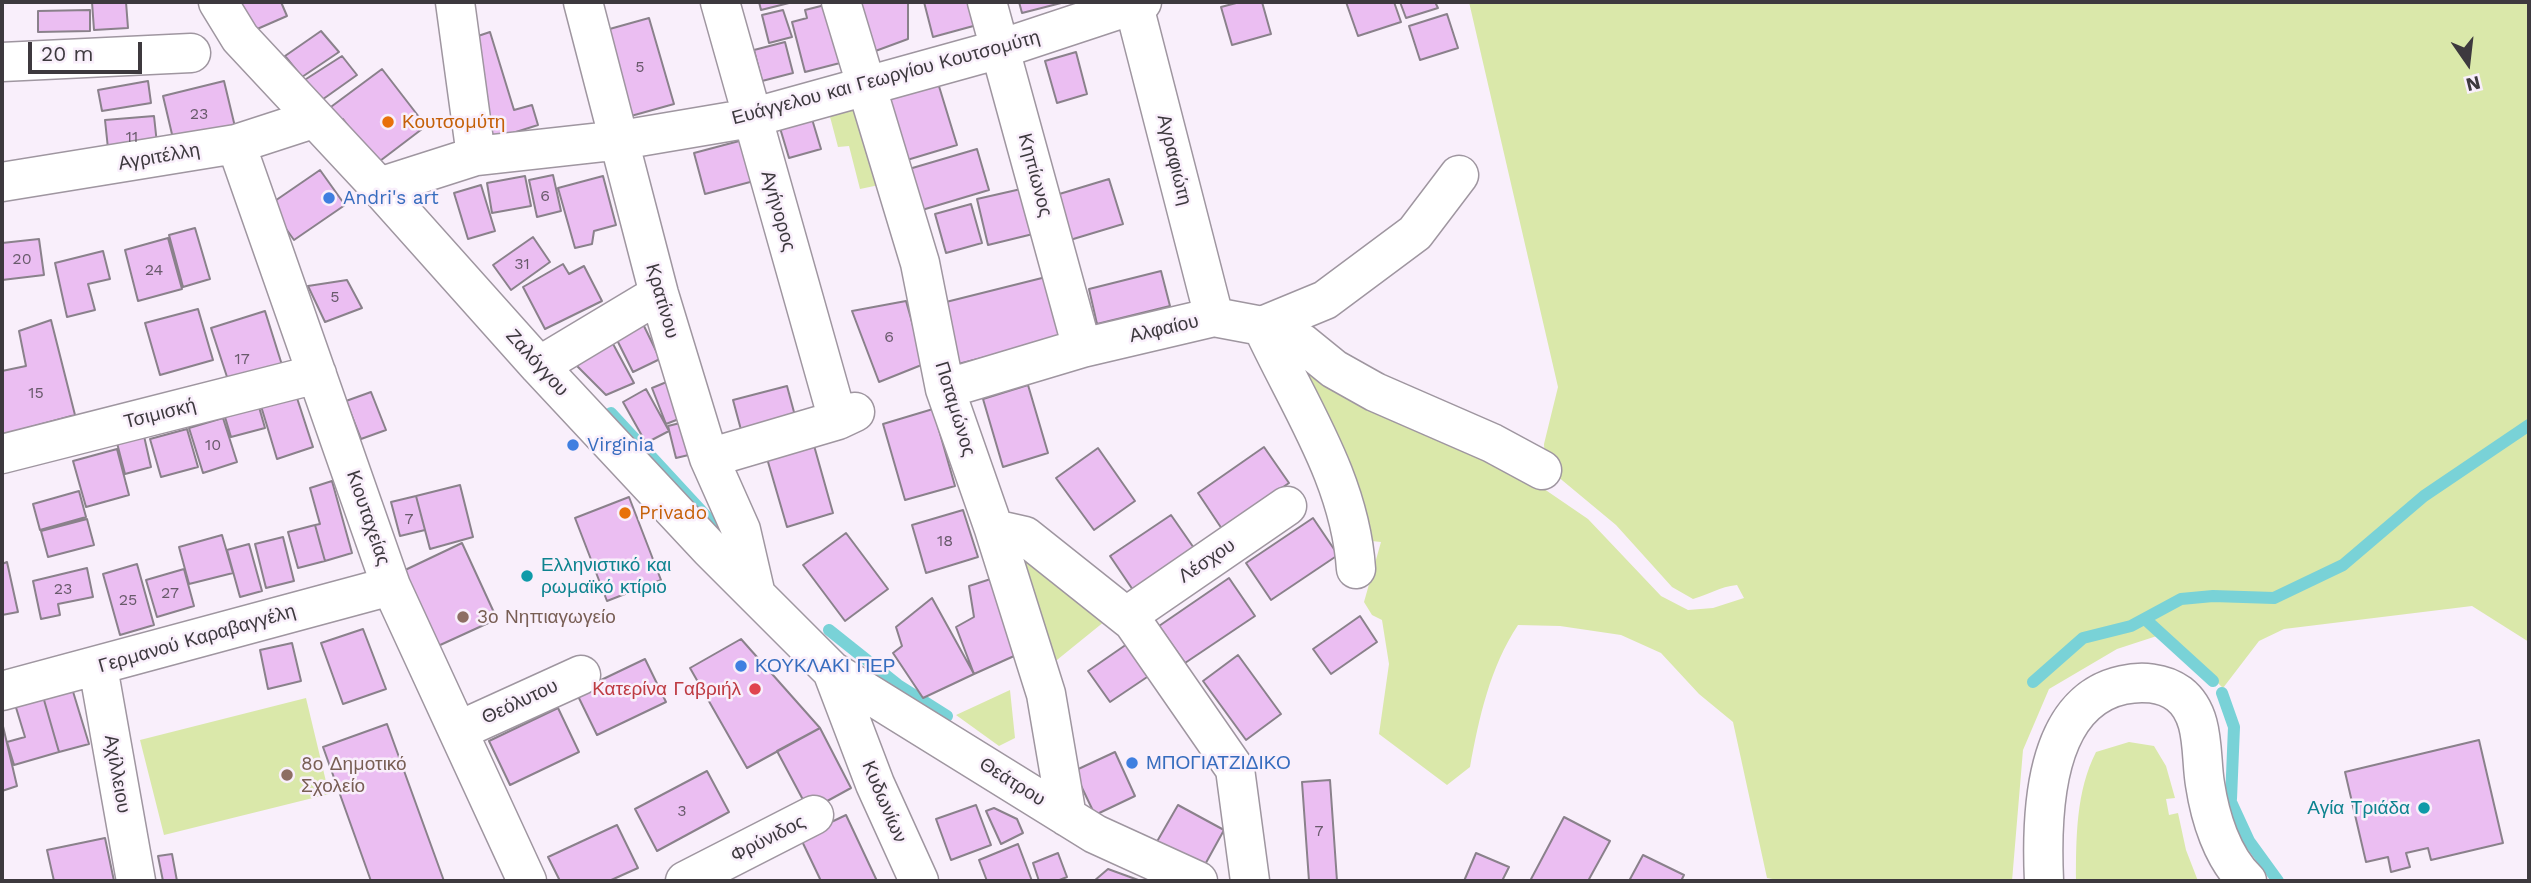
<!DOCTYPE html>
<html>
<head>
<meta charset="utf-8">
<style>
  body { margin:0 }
  #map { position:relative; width:2531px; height:883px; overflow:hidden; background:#f9effb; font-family:"Work Sans",sans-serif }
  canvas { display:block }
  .frame { position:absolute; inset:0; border:4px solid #3d393e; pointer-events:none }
  .north { position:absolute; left:2433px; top:28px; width:70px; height:70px; -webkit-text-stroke:5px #f9effb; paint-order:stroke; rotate:166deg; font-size:19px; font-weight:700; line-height:28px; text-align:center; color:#3d393e }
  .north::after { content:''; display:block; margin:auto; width:24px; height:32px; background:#3d393e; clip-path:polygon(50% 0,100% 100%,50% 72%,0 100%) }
  .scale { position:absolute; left:28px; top:42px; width:114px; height:32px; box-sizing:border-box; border:4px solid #3d393e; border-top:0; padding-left:9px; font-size:21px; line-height:24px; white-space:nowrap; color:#3d393e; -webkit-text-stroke:5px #f9effb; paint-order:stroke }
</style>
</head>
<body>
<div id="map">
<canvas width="2531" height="883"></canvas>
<div class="frame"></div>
<div class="north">N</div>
<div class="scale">20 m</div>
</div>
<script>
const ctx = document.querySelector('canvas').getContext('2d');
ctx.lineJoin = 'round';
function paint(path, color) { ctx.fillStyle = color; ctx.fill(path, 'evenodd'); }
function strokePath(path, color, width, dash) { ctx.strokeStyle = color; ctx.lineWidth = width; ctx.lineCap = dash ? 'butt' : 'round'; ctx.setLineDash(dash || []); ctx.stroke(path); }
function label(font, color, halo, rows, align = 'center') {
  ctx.font = font + ' "Work Sans",sans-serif'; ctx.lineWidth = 5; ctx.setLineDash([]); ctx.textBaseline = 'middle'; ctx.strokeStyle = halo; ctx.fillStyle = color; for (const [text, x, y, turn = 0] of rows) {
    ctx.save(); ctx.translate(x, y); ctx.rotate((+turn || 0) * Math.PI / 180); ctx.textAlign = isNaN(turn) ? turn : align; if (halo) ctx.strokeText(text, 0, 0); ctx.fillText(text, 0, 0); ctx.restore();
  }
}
const green = new Path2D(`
  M1469,2H2529V642L2472,606L2284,629L2259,641L2223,688L2166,633L2117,649L2049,689L2023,750L2012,881H1784L1767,878L1733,722L1699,694L1661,653L1621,635L1560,626L1518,625C1490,667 1479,718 1470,767L1447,785L1379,734L1389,664L1382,620L1372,615L1364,602L1381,542L1362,540L1298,364L1493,454L1588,519L1661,596L1688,610L1713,608L1744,598L1737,585C1719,587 1710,594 1693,599L1672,587L1616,525L1545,466L1544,444L1558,387Z
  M861,105L884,184L860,189L849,146L838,147L829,113Z
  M1023,557L1110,617L1052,664Z
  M1010,690L1015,738L999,746L956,715Z
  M306,698L329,794L164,835L140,740Z
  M2129,742L2154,746L2166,766L2175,798L2166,799L2169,815L2178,813L2186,850L2198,881H2076C2076,838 2076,791 2096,752Z`);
const stream = new Path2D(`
  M611,413L732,544
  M2145,619L2213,681
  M829,630L898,685L947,716
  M2033,682L2083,638L2131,626L2181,599L2213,596L2274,598L2343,565L2424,496L2529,425
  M2222,693L2234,727L2231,799
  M2231,802L2249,841L2278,881`);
const building = new Path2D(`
  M92,2H126L128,28L94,30Z
  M235,2H281L287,16L248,33Z
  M759,2H793L761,10Z
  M854,2H908V39L870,53Z
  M924,2H971L977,25L933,37Z
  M1019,2H1065L1022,13Z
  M1240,2H1262L1271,34L1232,45L1221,7Z
  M1346,2H1394L1401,22L1358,36Z
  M1400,2H1435L1438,8L1406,18Z
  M825,5L840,63L805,72L792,22L807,18L805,10Z
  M90,10V31L38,32V11Z
  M783,10L792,37L769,43L762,15Z
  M1447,14L1458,48L1420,60L1409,26Z
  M649,18L674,104L631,116L606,30Z
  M321,31L339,52L302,77L285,56Z
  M490,32L514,110L532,105L538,125L494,139L463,41Z
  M785,42L793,73L762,81L754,50Z
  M1076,52L1087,94L1057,103L1045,61Z
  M342,56L357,75L319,102L303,81Z
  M382,69L426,126L376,164L343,119L330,128L320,115Z
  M148,81L151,103L102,111L98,90Z
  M224,81L236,131L175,147L163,96Z
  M938,83L957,145L907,160L889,98Z
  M154,116L158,153L109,158L105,120Z
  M812,119L821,149L789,158L780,128Z
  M743,140L754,181L705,194L694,153Z
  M977,149L989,190L922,210L909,169Z
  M320,170L345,205L294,240L269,205Z
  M553,175L561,211L537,217L529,180Z
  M525,176L531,206L492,213L487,183Z
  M603,176L616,225L594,231L592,244L575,248L558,188Z
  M1109,179L1123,224L1070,240L1056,195Z
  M481,185L495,231L468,239L454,193Z
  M1021,189L1033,234L988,245L977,199Z
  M971,204L982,243L946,253L935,214Z
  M195,228L210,279L183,287L169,235Z
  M533,237L550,262L511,290L493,265Z
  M168,238L182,289L138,301L125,250Z
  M39,239L44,275L2,280V243Z
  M103,251L110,279L88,284L95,310L67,317L55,263Z
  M563,264L569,274L584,266L602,301L545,329L523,287Z
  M1161,271L1170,306L1097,324L1089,289Z
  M1050,276L1065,337L958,364L942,303Z
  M347,280L362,308L325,322L308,286Z
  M906,301L924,364L879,382L852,311Z
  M198,309L213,360L160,375L145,323Z
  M265,311L282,365L229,383L211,328Z
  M51,320L75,415L2,435V371L26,366L19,331Z
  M643,324L660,359L633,372L616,338Z
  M612,342L634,383L606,395L574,363Z
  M669,381L684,417L666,424L652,388Z
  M1028,385L1048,453L1003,467L983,399Z
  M787,386L798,427L744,441L733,400Z
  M646,389L669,431L646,443L623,402Z
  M371,392L386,430L361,439L346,401Z
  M296,395L313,447L277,459L261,406Z
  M259,407L265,428L231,437L225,417Z
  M933,409L955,486L905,500L883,424Z
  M223,418L237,462L203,473L189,428Z
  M688,421L697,453L676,458L668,426Z
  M187,429L198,467L161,477L150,439Z
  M144,436L151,467L125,474L117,443Z
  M813,442L833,513L787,527L766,455Z
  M1264,447L1289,483L1222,529L1198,493Z
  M1098,448L1135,501L1094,530L1056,478Z
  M117,449L129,495L86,507L73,461Z
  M332,481L352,553L325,561L315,525L320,524L310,488Z
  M460,485L473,537L430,549L416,496Z
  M79,491L86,517L40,530L33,504Z
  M416,496L425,530L400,536L391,502Z
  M629,497L661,580L607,601L575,518Z
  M963,510L978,557L926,573L912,525Z
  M1171,515L1196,551L1135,593L1110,556Z
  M1313,518L1338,555L1271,600L1246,563Z
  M87,519L94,545L48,557L41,531Z
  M315,525L325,561L298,568L288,532Z
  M846,533L888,589L845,621L803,565Z
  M222,535L233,573L189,584L179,547Z
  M283,537L294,581L266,588L255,544Z
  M462,543L497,619L438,646L403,571Z
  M249,544L262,591L240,597L227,550Z
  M7,562L18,612L2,615V564Z
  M137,564L154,625L120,635L103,574Z
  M87,568L93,597L58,604L60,615L41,619L33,581Z
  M184,569L194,606L157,617L146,580Z
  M1000,576L1023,652L974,674L956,627L974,617L969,586Z
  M1229,578L1255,616L1185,663L1159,626Z
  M932,598L974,674L923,698L893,653L902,646L896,627Z
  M1360,616L1377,642L1331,674L1313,649Z
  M363,629L386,689L343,704L321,643Z
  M1140,635L1162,667L1110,702L1088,671Z
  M741,639L820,728L747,768L690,668Z
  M292,643L301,681L268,689L260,650Z
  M1238,655L1281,714L1246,740L1203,681Z
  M645,659L666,702L597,735L576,692Z
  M71,685L89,744L59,752L42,693Z
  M42,693L59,752L14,765L7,742L25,737L14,701Z
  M558,708L579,752L510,785L489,741Z
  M2,722L17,786L2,791Z
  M387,724L444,881H371L323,747Z
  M820,728L851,788L809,811L777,751Z
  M2479,740L2503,843L2431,860L2428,848L2406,853L2410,867L2391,872L2388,857L2366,862L2345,772Z
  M1115,752L1135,796L1095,815L1074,771Z
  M707,771L729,812L657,851L635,809Z
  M1330,780L1337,881H1309L1302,782Z
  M976,805L991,845L951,860L936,819Z
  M1178,805L1224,830L1202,870L1155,845Z
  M994,808L1017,819L1023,833L1001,844L986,811Z
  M846,815L877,881H821L800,837Z
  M1564,817L1610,841L1588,881H1530Z
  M617,825L638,868L609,881H560L548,857Z
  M105,838L114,881H54L47,850Z
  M1018,844L1032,881H987L979,860Z
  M1058,853L1067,877L1057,881H1039L1033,863Z
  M1476,853L1509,867L1502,881H1464Z
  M172,854L177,881H163L158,856Z
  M1643,855L1684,875L1681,881H1629Z
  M1108,869L1141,881H1094Z`);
const minor = new Path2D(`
  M218,2L240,38L379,187L539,366L710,549L832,671L875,784L919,881
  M455,2L476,156
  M583,2L659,294L709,458L741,530L756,595
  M720,2L838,420
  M841,2L920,263L945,389L994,529L1046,694L1067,817
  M987,2L1082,348
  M1133,2L1214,317
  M2,62L191,53
  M236,144L391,586L527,881
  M2,182L236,144L313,119
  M379,187L476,156L621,140L751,118L1000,49L1142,2
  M1262,326L1302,343L1334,369L1375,392L1492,443L1542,470
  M1262,326C1299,406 1350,479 1356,569
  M539,366L659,294
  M945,389L1082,348L1214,317L1262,326L1325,300L1415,233L1459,175
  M2,454L317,374
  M709,458L838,420L855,412
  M994,529L1025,536L1133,622L1235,769L1250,881
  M1127,616L1287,506
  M98,667L136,881
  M832,671L1095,834L1198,881
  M2,691L391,586
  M460,730L581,675
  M685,881L814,815
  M2044,881C2041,816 2043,702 2123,685C2141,681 2163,682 2179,694C2206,715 2200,755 2205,784C2210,817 2222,857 2247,881`);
const markers = [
  [388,122,7,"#e8710a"],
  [329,198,7,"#3f7fe0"],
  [573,445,7,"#3f7fe0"],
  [625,513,7,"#e8710a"],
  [527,576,7,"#0f9aa8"],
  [463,617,7,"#8d6e63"],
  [741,666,7,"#3f7fe0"],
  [755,689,7,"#e0444e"],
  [1132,763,7,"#3f7fe0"],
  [287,775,7,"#8d6e63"],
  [2424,808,7,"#0f9aa8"]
];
const numberNames = [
  ["5",640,67],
  ["23",199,114],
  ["11",132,137],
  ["6",545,196],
  ["20",22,259],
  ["31",522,264],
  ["24",154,270],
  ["5",335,297],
  ["6",889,337],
  ["17",242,359],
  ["15",36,393],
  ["10",213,445],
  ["7",409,519],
  ["18",945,541],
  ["23",63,589],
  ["27",170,593],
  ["25",128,600],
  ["3",682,811],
  ["7",1319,831]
];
const streetNames = [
  ["Ευάγγελου και Γεωργίου Κουτσομύτη",886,78,-15],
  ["Αγριτέλλη",159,157,-10],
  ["Αγραφιώτη",1174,160,76],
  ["Κηπίωνος",1035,175,75],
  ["Αγήνορος",778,211,74],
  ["Κρατίνου",662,301,74],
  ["Αλφαίου",1164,329,-13],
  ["Ζαλόγγου",537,363,48],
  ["Ποταμώνος",955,409,73],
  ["Τσιμισκή",160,414,-14],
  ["Κιουταχείας",368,518,71],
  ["Λέσχου",1207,561,-34],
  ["Γερμανού Καραβαγγέλη",197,639,-16],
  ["Θεόλυτου",520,702,-25],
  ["Αχίλλειου",117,774,80],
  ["Θεάτρου",1012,782,32],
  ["Κυδωνίων",884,802,67],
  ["Φρύνιδος",768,839,-27]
];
const foodNames = [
  ["Κουτσομύτη",402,122],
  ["Privado",639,513]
];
const shopNames = [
  ["Andri's art",343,198],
  ["Virginia",587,445],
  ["ΚΟΥΚΛΑΚΙ ΠΕΡ",755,666],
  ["ΜΠΟΓΙΑΤΖΙΔΙΚΟ",1146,763]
];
const cultureNames = [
  ["Ελληνιστικό και",541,565],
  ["ρωμαϊκό κτίριο",541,587],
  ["Αγία Τριάδα",2410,808,"right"]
];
const educationNames = [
  ["3ο Νηπιαγωγείο",477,617],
  ["8ο Δημοτικό",301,764],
  ["Σχολείο",301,786]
];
const healthNames = [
  ["Κατερίνα Γαβριήλ",741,689]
];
paint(green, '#dae8aa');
strokePath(stream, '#79d2d7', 12);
paint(building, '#ebbef2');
strokePath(building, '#8a818b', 2);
strokePath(minor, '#9f96a0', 41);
strokePath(minor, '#fff', 38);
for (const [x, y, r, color] of markers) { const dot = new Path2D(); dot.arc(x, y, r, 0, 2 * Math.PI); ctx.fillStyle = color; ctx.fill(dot); strokePath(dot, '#f9effb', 2.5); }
label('16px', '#685a6b', null, numberNames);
label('19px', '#3d393e', '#f9effb', streetNames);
label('19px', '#c56008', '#f9effb', foodNames, 'left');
label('19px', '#366cbe', '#f9effb', shopNames, 'left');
label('19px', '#0d838f', '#f9effb', cultureNames, 'left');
label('19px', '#785e54', '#f9effb', educationNames, 'left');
label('19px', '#be3a42', '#f9effb', healthNames, 'right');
</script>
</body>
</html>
